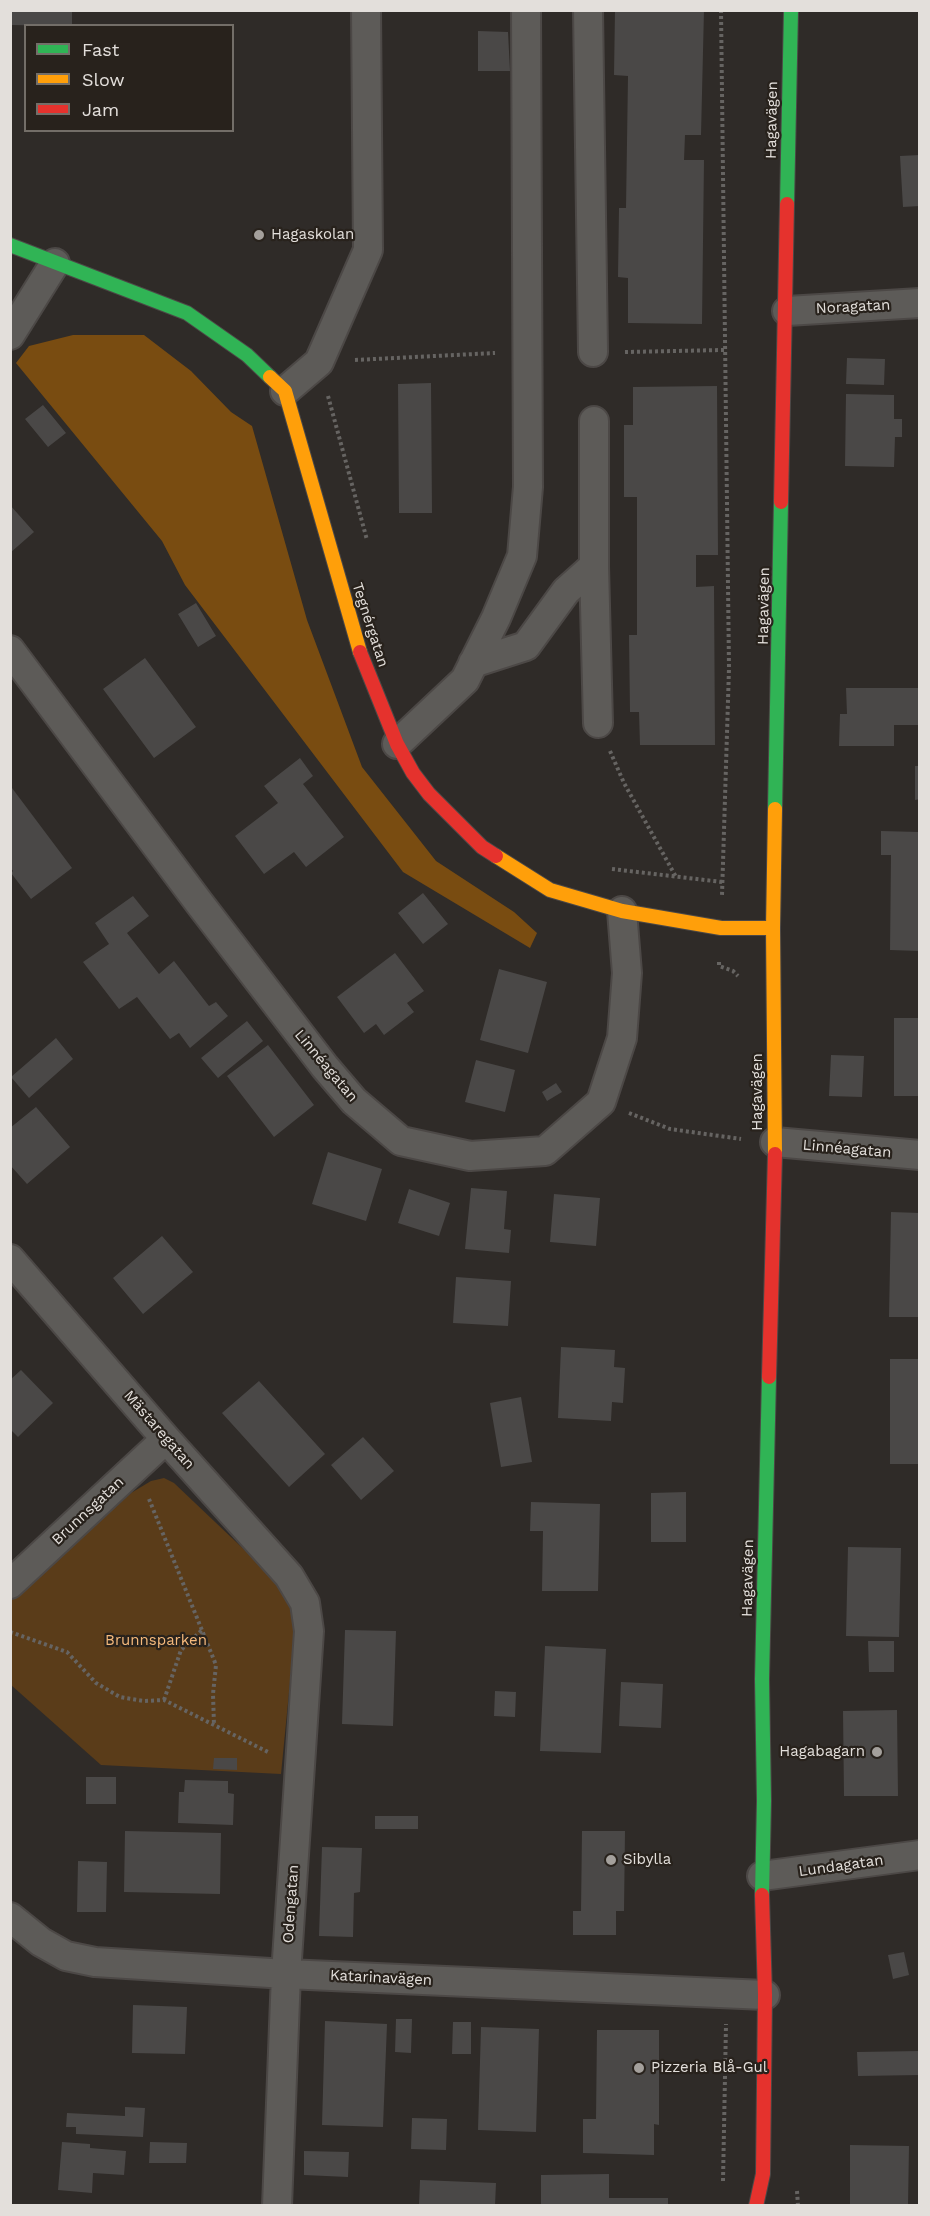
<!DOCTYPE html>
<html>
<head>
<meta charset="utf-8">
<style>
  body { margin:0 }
  #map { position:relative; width:930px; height:2216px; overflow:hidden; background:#2f2b28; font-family:"Work Sans",sans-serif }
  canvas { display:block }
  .frame { position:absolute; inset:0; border:12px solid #e3dfdb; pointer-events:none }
  .legend { position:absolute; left:24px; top:24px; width:210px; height:108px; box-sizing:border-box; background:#28221c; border:2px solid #736e68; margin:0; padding:8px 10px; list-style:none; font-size:18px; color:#e3dfdb }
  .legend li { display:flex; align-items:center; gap:12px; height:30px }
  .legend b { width:30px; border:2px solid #736e68 }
</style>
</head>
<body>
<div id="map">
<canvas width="930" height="2216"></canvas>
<div class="frame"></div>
<ul class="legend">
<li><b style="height:8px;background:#30b455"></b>Fast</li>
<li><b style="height:8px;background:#ff9f0a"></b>Slow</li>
<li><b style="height:8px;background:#e5322d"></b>Jam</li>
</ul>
</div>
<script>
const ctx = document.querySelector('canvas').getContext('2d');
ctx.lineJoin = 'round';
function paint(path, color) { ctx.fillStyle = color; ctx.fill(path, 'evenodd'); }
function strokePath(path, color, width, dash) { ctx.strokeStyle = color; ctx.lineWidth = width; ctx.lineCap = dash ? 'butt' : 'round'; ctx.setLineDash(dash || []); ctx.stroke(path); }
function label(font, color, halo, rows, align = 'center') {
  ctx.font = font + ' "Work Sans",sans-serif'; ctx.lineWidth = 4.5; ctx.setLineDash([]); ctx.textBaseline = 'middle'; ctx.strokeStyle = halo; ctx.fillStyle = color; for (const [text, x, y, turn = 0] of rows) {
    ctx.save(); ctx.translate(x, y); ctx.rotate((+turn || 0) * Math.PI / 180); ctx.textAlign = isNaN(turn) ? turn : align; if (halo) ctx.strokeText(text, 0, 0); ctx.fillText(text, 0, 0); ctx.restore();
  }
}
const green = new Path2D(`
  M164,1478L174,1483L273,1577L291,1607L295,1631L281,1774L101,1765L11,1685L10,1601L131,1493L151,1481Z`);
const forest = new Path2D(`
  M73,335H144L191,371L231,412L252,426L307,620L362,767L436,861L514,912L537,933L530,948L403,872L185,585L162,541L16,363L29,346Z`);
const building = new Path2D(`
  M10,10H72V26L10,25Z
  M615,10H704L701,135H685L684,160H704L702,324L628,323V278L618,277L619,208H626L628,76L614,75Z
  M478,31L508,32L510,71H478Z
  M920,155V206L903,207L900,156Z
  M847,358L885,359L884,385L846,384Z
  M431,383L432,513H399L398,384Z
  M717,386L718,555H696V587L714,586L715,745H640L639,712H630L629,635H637V497H624V425H633V387Z
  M846,394L894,395V419H902V437H895L894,467L845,466Z
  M43,405L66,433L48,447L25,419Z
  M10,505L34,532L10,553Z
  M196,603L216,636L198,647L178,614Z
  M145,658L196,727L154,758L103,689Z
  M846,688H920V725H894V746H839L840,714H847Z
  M300,758L313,776L303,784L344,837L306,867L294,852L264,874L235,836L278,803L264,786Z
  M915,766H920V799L915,800Z
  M12,788L72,868L31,899L11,873L13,871L10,867Z
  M881,831L919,832L920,951L890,950L891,855H881Z
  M423,893L448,924L423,944L398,913Z
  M133,896L149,916L127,933L159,974L174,961L209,1006L216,1002L228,1016L190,1048L179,1033L170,1039L137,997L119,1009L83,962L109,944L95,923Z
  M395,953L424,991L407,1003L414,1012L384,1035L376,1024L364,1033L337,997Z
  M499,969L547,982L528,1053L480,1040Z
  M894,1018H920V1096H894Z
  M247,1021L263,1041L218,1078L201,1058Z
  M56,1038L73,1059L29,1098L11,1077Z
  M268,1045L314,1105L274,1137L227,1076Z
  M831,1055L864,1056L862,1097L829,1096Z
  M476,1060L515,1070L505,1112L465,1102Z
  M556,1083L562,1092L547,1101L542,1092Z
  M36,1107L70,1147L27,1184L10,1165V1128Z
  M328,1152L382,1169L366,1221L312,1204Z
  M471,1188L507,1191L504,1229L511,1230L509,1253L465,1249Z
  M409,1189L450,1203L439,1236L398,1223Z
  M554,1194L600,1198L596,1246L550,1242Z
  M891,1212L920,1213V1317H889Z
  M162,1236L193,1272L143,1314L113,1278Z
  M456,1277L511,1281L508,1326L453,1323Z
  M561,1347L615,1350L614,1367L625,1368L623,1403L612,1402L611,1421L558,1418Z
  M890,1359H920V1464H890Z
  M21,1370L53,1403L18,1437L10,1429V1380Z
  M259,1381L325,1454L289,1487L222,1413Z
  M521,1397L532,1462L501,1467L490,1403Z
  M363,1437L394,1471L361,1500L331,1465Z
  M686,1492V1542H651V1493Z
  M531,1502L600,1504L598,1591H542L543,1531H530Z
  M848,1547L901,1548L899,1637L846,1636Z
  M345,1630L396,1631L393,1726L342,1724Z
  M868,1641H894V1672H869Z
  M545,1646L606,1649L601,1753L540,1751Z
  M621,1682L663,1684L661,1728L619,1726Z
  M495,1691L516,1692L515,1717L494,1716Z
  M897,1710L898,1796H844L843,1711Z
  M214,1758H237V1770L213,1769Z
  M86,1777H116V1804H86Z
  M185,1780L228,1781V1793L234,1794L233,1825L178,1823L179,1792H184Z
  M375,1816H418V1829H375Z
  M125,1831L221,1833L220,1894L124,1892Z
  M582,1831H625L624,1911H616V1935H573V1911H581Z
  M322,1847L362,1848L360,1892L354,1893L353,1937L319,1936Z
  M78,1861L107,1862L106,1912H77Z
  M904,1952L909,1975L893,1979L888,1955Z
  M133,2005L187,2007L185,2054L132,2053Z
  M396,2019H412L411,2053L395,2052Z
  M325,2021L387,2024L383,2127L322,2125Z
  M453,2022H471V2054H452Z
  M481,2027L539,2029L536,2132L478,2130Z
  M597,2030H659V2125L654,2124V2155L583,2153V2119H596Z
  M920,2051V2075L858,2076L857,2052Z
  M125,2107L145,2108L143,2137L76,2134V2127H66L67,2113L125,2116Z
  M412,2118L447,2119L446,2150L411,2149Z
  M62,2142L90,2144V2148L126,2151L124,2175L93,2173L92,2193L58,2190Z
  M150,2142L187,2143L186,2163H149Z
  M850,2145L909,2146L908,2206H850Z
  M304,2151L349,2152L348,2177L304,2175Z
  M609,2174V2198H668V2206H541V2175Z
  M420,2180L496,2183L495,2206H419Z`);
const path = new Path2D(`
  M721,10L729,668L722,895
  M625,352L724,350
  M355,360L495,353
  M328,396L367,540
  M610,751L624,783L676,877
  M612,869L722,882
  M719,962V966L733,971L738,976
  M629,1113L670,1129L741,1139
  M149,1499L216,1665L213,1694L214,1725
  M10,1632L67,1652L96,1683L120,1697L144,1701L164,1700L270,1753
  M164,1700L181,1650L202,1630
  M723,2181L726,2024
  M797,2191L798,2206`);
const street = new Path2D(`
  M588,10L593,352
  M787,311L920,303
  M10,335L55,263
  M285,391L319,362L368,250L366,10
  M594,566L598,723
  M10,650L200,904L325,1067L354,1101L401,1141L470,1156L545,1151L601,1102L622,1038L627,973L622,911
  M473,663L526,646L566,591L594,566V421
  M397,744L465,680L496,618L522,556L528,487L526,10
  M775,1142L920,1155
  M10,1259L166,1439L289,1576L305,1603L309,1631L286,1974L277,2206
  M10,1584L166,1439
  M762,1876L920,1855
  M10,1917L41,1942L66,1956L95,1962L286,1974L765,1995`);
const fast = new Path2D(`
  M787,204L791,10
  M10,245L187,313L247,355L270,377
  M775,809L781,502
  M762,1895L764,1801L762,1679L769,1377`);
const slow = new Path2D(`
  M270,377L285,391L360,652
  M496,856L550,890L622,911L721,928H773
  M775,1154L773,928L775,809`);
const jam = new Path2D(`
  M781,502L787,204
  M360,652L397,744L413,773L429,794L482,847L496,856
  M769,1377L775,1154
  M756,2206L763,2174L765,1995L762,1895`);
const markers = [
  [259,235,6,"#a4a09c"],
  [877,1752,6,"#a4a09c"],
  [611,1860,6,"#a4a09c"],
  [639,2068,6,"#a4a09c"]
];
const streetNames = [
  ["Hagavägen",772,120,-89],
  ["Noragatan",853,307,-3],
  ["Hagavägen",764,606,-89],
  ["Tegnérgatan",370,625,72],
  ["Linnéagatan",326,1066,50],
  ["Hagavägen",758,1092,-90],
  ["Linnéagatan",847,1149,5],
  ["Mästaregatan",159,1430,49],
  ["Brunnsgatan",88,1511,-43],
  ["Hagavägen",748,1578,-89],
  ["Lundagatan",841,1866,-8],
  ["Odengatan",291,1904,-86],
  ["Katarinavägen",381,1978,3]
];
const poiNames = [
  ["Hagaskolan",271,235],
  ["Hagabagarn",865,1752,"right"],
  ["Sibylla",623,1860],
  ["Pizzeria Blå-Gul",651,2068]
];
const parkNames = [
  ["Brunnsparken",156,1641]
];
paint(green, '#5a3c19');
paint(forest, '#794c11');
paint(building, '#4a4847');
strokePath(street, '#4c4846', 32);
strokePath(fast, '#4c4846', 16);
strokePath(slow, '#4c4846', 16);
strokePath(jam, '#4c4846', 16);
strokePath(path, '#666462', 4, [3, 3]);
strokePath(street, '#5d5b58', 28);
strokePath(fast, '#30b455', 14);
strokePath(slow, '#ff9f0a', 14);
strokePath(jam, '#e5322d', 14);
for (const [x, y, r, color] of markers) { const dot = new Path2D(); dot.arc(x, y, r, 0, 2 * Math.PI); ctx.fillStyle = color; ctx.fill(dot); strokePath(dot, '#28221c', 2); }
label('15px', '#e3dfdb', '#28221c', streetNames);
label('15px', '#e3dfdb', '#28221c', poiNames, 'left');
label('15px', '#f6ba7c', '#28221c', parkNames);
</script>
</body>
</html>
